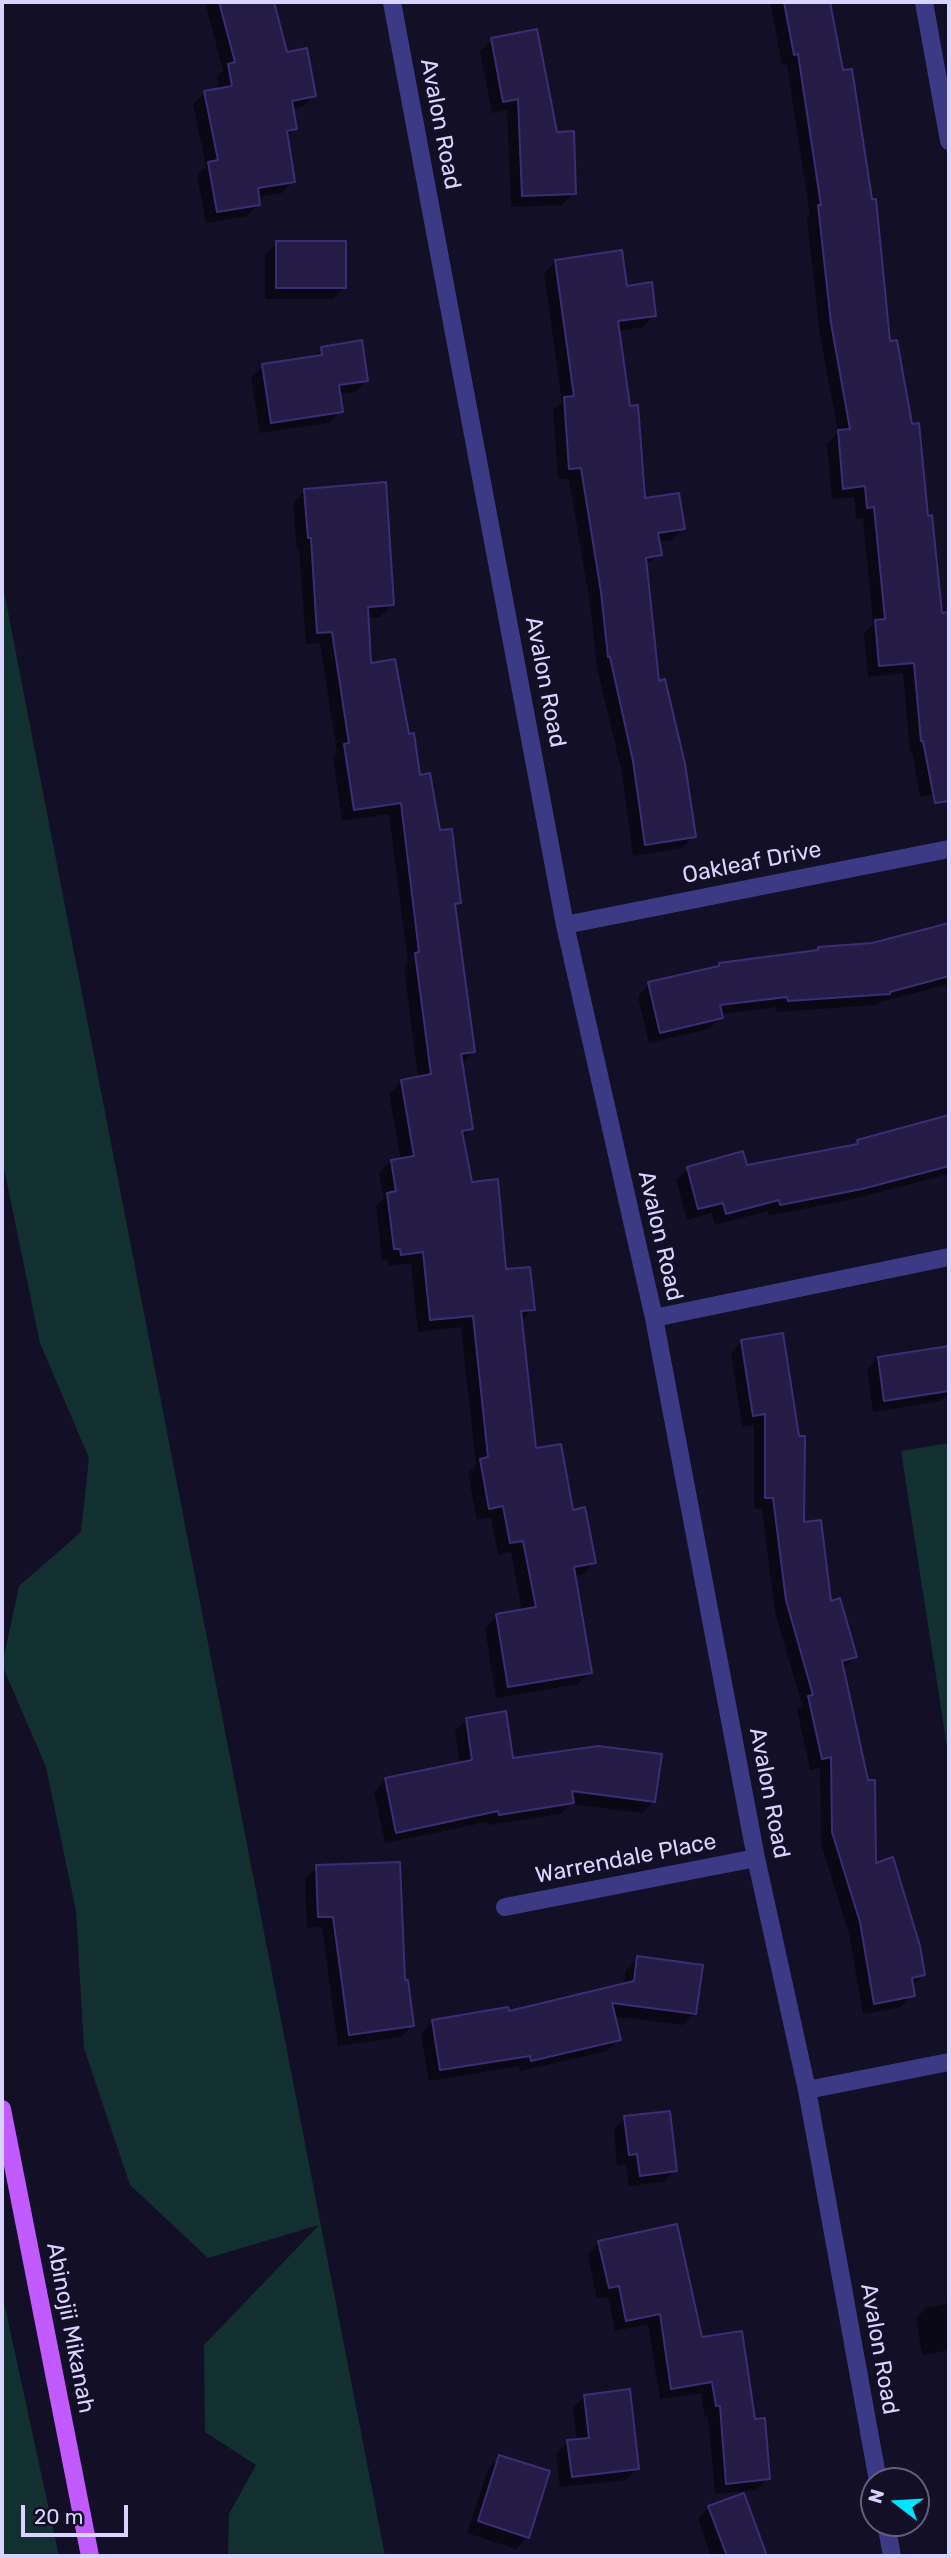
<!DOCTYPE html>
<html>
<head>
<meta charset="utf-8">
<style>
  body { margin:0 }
  #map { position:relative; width:951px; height:2558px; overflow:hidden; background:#130f26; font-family:Rubik,sans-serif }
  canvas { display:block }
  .frame { position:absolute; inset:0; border:4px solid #d9d4ff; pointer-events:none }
  .north { position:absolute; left:860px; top:2467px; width:70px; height:70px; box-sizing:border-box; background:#130f26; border:2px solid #625e7d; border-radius:50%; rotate:287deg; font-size:19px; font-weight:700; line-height:28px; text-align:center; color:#d9d4ff }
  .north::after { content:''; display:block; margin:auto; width:24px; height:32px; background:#00e5ff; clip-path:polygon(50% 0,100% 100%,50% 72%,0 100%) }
  .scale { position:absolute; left:21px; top:2505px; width:107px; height:32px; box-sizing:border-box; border:4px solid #d9d4ff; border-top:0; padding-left:9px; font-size:21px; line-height:24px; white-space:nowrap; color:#d9d4ff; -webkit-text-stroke:5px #130f26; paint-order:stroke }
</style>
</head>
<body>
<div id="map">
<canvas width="951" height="2558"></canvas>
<div class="frame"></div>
<div class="north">N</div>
<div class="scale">20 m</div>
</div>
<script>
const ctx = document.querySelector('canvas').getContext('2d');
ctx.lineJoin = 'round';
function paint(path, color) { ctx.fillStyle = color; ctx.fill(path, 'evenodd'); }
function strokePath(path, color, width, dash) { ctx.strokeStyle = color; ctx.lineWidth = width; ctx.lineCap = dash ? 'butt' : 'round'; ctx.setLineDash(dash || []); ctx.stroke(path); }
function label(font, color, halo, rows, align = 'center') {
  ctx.font = font + ' Rubik,sans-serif'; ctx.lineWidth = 7; ctx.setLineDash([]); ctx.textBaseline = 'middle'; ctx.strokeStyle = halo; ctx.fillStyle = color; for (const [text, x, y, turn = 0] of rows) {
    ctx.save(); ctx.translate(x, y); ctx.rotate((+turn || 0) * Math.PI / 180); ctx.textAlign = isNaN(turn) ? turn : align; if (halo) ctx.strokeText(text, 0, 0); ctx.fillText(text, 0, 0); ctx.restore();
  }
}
const green = new Path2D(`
  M2,581L385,2556H228L229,2514L256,2465L205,2432L204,2345L319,2225L208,2258L130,2185L84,2048L76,1911L46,1767L2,1665L19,1586L81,1532L89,1458L40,1343L2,1159Z
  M949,1443V1753H948L901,1451Z
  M2,2293L59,2556H2Z`);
const shadow = new Path2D(`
  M205,2H272L286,54L314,95L302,107L292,109L295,128L286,137L293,181L282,193L257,197L258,205L247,216L206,223L197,175L206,167L193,104L205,93L219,90L217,77L223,71Z
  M770,2H829L889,343L926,517L940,615L949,614V791L920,797L912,751L910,752L903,673L868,677L864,633L873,624L863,518L856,519L854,497L832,499L827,444L838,433L820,335L807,218L810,216L787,65H782Z
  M492,40L556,133L574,193L562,205L511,207L507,110L492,113L480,51Z
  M277,243L344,287L333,299H265V254Z
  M556,261L625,288L655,315L643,327L617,331L644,500L683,528L672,540L658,542L660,554L645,566L658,683L694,836L682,848L633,856L622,773L597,668L590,604L569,479H558L553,410L562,402L544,273Z
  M322,349L367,380L355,392L338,394L341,411L329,423L260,433L251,378L263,366L312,359Z
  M305,491L392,605L380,617L367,618L370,665L408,736L459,902L453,908L473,1052L461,1064L472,1128L462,1138L470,1184L505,1271L533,1309L520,1322L534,1450L571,1512L594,1563L582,1575L574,1576L590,1672L578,1684L496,1698L485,1628L497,1615L522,1611L511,1552L498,1555L491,1517L477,1520L468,1473L476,1465L461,1327L418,1332L411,1263L389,1266L388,1260L382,1261L376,1206L384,1199L379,1173L391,1161L401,1160L389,1094L402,1081L418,1078L404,967L408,963L389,814L342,821L333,757L337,753L320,643L306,644L299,549L297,550L293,503Z
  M949,925V984L880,1002L877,1005L777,1012L776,1007L720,1014L721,1018L709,1029L649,1043L638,996L649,984L716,969L720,965L816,952L819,949L872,945Z
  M949,1115V1174L849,1200L769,1216L768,1211L715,1225L712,1213L687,1220L676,1180L688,1168L746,1167L853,1147L858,1142L936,1121L940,1116Z
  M742,1342L830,1603L855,1657L842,1669L874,1865L924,1974L911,1987L913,1995L901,2007L863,2014L849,1934L821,1844L820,1768L810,1770L797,1710L802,1705L775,1612L762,1509H754V1425L742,1427L731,1353Z
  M949,1347V1393L941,1401L873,1412L867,1370L878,1358Z
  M467,1719L511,1760L653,1802L642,1813L571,1804L560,1814L488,1825L487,1822L385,1843L374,1792L385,1780L460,1764L455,1731Z
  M317,1867L403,1982L413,2025L401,2037L338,2046L322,1927L307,1928L305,1879Z
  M638,1958L695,2013L683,2025L613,2016L619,2039L607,2051L520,2071L519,2066L429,2081L421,2033L433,2021L507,2013L624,1985L626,1970Z
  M625,2118L675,2170L663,2182L629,2186L626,2165L617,2166L614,2129Z
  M599,2243L701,2339L753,2421L768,2479L756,2490L715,2494L708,2416L705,2417L701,2393L660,2399L648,2324L615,2331L608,2297L597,2299L588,2255Z
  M949,2303V2350L922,2355L916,2318L928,2307Z
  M585,2396L638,2468L626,2480L560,2487L556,2454L568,2442L577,2441L573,2408Z
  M949,2428V2452L947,2430Z
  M500,2457L527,2537L516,2549L467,2533L488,2469Z
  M709,2507L763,2551L758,2556H711L698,2519Z`);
const building = new Path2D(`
  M219,2H274L287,52L307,48L316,96L292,101L297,129L287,131L295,182L258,188L260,205L217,212L208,162L218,160L204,91L232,86L228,64L235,62Z
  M784,2H830L843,70L852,69L872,199H876L890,341L897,340L912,424L919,423L928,516L932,515L942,613L949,612V801L935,803L923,741H921L914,663L879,666L875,620L885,619L874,507L867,508L865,486L843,489L838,430L850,429L831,323L818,205H821L798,54L794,55Z
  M537,29L557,132L574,131L576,194L522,196L518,99L503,102L491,38Z
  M276,241H346V288H276Z
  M622,250L627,286L652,282L656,316L618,321L630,406L638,405L645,498L679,493L685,529L658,533L662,555L646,558L659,681L665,679L685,764L696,837L645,845L633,761L610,657H608L601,592L581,468L569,469L564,397L574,396L555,260Z
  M362,340L368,381L339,385L343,412L271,423L262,364L322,355L321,347Z
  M386,482L394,605L368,607L371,663L395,659L409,734L414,733L420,775L430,773L440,830L452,829L461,903L455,904L475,1052L461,1054L473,1129L462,1131L472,1182L498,1179L506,1269L530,1267L535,1310L521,1311L536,1448L561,1444L573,1510L585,1507L596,1563L574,1567L592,1673L508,1687L496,1614L536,1607L523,1541L510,1543L503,1506L489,1509L480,1459L488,1457L473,1316L430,1320L423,1252L401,1255L400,1249H394L387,1193L396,1191L391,1160L414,1156L401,1080L431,1074L415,953L419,952L401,803L354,810L344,744L349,743L332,632L317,633L311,538H308L304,489Z
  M949,923V976L890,992V994L788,1001L787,997L720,1005L723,1018L660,1033L648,982L719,966V963L818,950V947L872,943Z
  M949,1115V1166L862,1189L780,1205L779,1200L726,1214L723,1203L698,1209L687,1167L743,1151L747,1165L858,1144L857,1140Z
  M783,1333L799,1436H805L804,1522L821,1520L831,1601L840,1598L857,1657L842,1661L868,1780H875L876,1863L893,1857L920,1946L925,1975L912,1978L915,1996L874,2004L860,1922L832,1832L831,1757L822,1759L808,1696L813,1695L786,1600L773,1498H765V1414L753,1416L741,1340Z
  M949,1346V1391L884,1401L878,1357Z
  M506,1711L513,1758L598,1746L662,1754L655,1802L572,1791L574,1803L499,1815L498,1811L396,1833L385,1778L472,1760L466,1718Z
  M400,1862L405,1980H408L414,2026L349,2035L333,1917H318L316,1865Z
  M637,1956L703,1965L696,2014L612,2003L621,2040L531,2061L530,2056L440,2070L432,2020L508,2007L509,2011L634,1981Z
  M670,2111L677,2171L640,2176L637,2154L629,2155L624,2116Z
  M677,2224L702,2337L742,2331L755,2419L765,2418L770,2479L726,2484L720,2406H716L712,2382L671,2389L660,2314L626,2321L619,2286L609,2288L598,2241Z
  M630,2389L639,2469L572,2477L567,2440L589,2438L584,2395Z
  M499,2455L550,2471L529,2538L478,2521Z
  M744,2493L767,2556H727L708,2506Z`);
const minor = new Path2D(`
  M392,2L565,925L654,1318L756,1858L807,2090L878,2481
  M924,2L949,141
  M565,925L949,849
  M654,1318L949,1257
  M505,1907L756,1858
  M807,2090L949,2062
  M886,2523L892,2556`);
const primary = new Path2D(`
  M2,2109L90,2556`);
const streetNames = [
  ["Avalon Road",440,124,79],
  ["Avalon Road",545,682,79],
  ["Oakleaf Drive",752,863,-11],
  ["Avalon Road",660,1236,77],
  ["Avalon Road",769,1793,79],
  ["Warrendale Place",626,1859,-11],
  ["Abinojii Mikanah",70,2328,79],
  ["Avalon Road",879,2349,80]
];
paint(green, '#12302f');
paint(shadow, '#0007');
paint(building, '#241b47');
strokePath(building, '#3b2d73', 2);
strokePath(minor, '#3d3a85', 18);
strokePath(primary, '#c25bff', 18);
label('23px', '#d9d4ff', '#130f26', streetNames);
</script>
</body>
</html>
